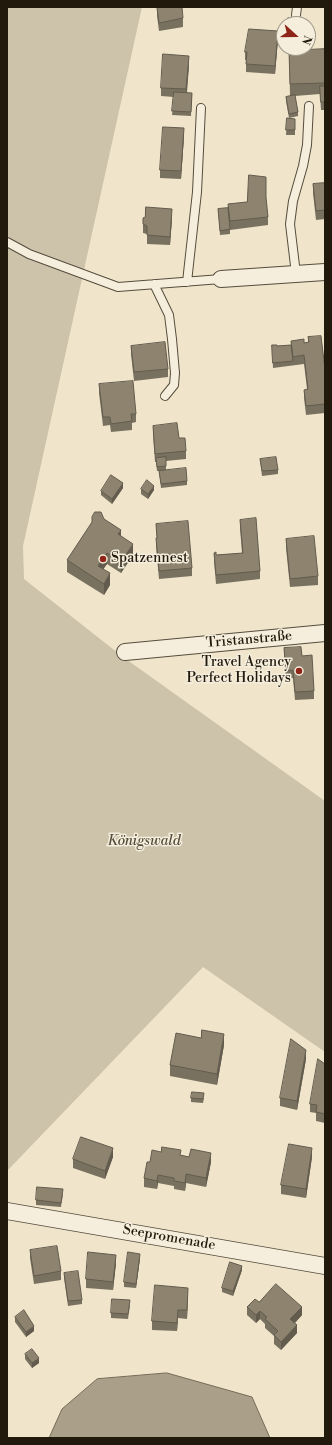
<!DOCTYPE html>
<html>
<head>
<meta charset="utf-8">
<style>
  body { margin:0 }
  #map { position:relative; width:332px; height:1445px; overflow:hidden; background:#f0e5ca; font-family:"Libre Bodoni",serif }
  canvas { display:block }
  .frame { position:absolute; inset:0; border:8px solid #22190d; pointer-events:none }
  .north { position:absolute; left:276px; top:16px; width:40px; height:40px; box-sizing:border-box; background:#f5eedd; border:1px solid #a1998a; border-radius:50%; rotate:111deg; font-size:11px; font-weight:700; line-height:16px; text-align:center; color:#22190d }
  .north::after { content:''; display:block; margin:auto; width:14px; height:18px; background:#8f2418; clip-path:polygon(50% 0,100% 100%,50% 72%,0 100%) }
</style>
</head>
<body>
<div id="map">
<canvas width="332" height="1445"></canvas>
<div class="frame"></div>
<div class="north">N</div>
</div>
<script>
const ctx = document.querySelector('canvas').getContext('2d');
ctx.lineJoin = 'round';
function paint(path, color) { ctx.fillStyle = color; ctx.fill(path, 'evenodd'); }
function strokePath(path, color, width, dash) { ctx.strokeStyle = color; ctx.lineWidth = width; ctx.lineCap = dash ? 'butt' : 'round'; ctx.setLineDash(dash || []); ctx.stroke(path); }
function label(font, color, halo, rows, align = 'center') {
  ctx.font = font + ' "Libre Bodoni",serif'; ctx.lineWidth = 3; ctx.setLineDash([]); ctx.textBaseline = 'middle'; ctx.strokeStyle = halo; ctx.fillStyle = color; for (const [text, x, y, turn = 0] of rows) {
    ctx.save(); ctx.translate(x, y); ctx.rotate((+turn || 0) * Math.PI / 180); ctx.textAlign = isNaN(turn) ? turn : align; if (halo) ctx.strokeText(text, 0, 0); ctx.fillText(text, 0, 0); ctx.restore();
  }
}
const green = new Path2D(`
  M7,7H142L23,546L24,579L123,657L325,801V1052L203,967L7,1171Z`);
const water = new Path2D(`
  M167,1373L252,1397L270,1438H49L62,1409L97,1379Z`);
const lane = new Path2D(`
  M296,15L297,7
  M7,242L29,254L118,287L221,279
  M296,274L290,224L293,201L303,166L307,145L309,106
  M187,282L197,192L201,108
  M154,284L169,315L172,339L175,373L174,385L165,396`);
const street = new Path2D(`
  M221,279L325,272
  M125,652L325,633
  M7,1211L325,1266`);
const wall = new Path2D(`
  M157,8L183,18V27L159,31L157,16Z
  M278,39L275,74L246,72V60H245V52Z
  M325,49V110H321L320,94L295,96L298,112V116L289,118L286,101V97L290,96L289,51Z
  M189,65L187,93H192L191,116L172,115L174,97L161,96V88Z
  M287,118L295,119V135H286Z
  M184,136L181,179L160,178V170Z
  M325,183V219L316,220L313,193V184Z
  M266,199L268,217V225L230,230V234L220,235L218,209L228,208V204L247,202Z
  M172,218L170,245L147,244V234L143,233V224Z
  M308,337L325,369V413L306,415L304,398V390L307,389L304,364L273,368L272,345L277,346L291,345V341L304,343L308,342Z
  M131,346L168,369V377L134,381L131,354Z
  M99,384L136,414V422L132,423V430L111,432L110,425L103,426L99,393Z
  M153,426L179,438L186,451V459L166,461V470L187,481V485L161,488L159,471H157L156,462H155L153,434Z
  M260,459L278,470V474L262,476Z
  M123,488L112,504L101,495V491Z
  M141,489L154,490L148,499L141,494Z
  M92,517L104,519L121,536L133,555L121,573L107,564L103,569L110,585L104,595L67,572V560L92,523Z
  M240,520L260,571V579L216,584L214,561V553L216,555L242,553L240,528Z
  M156,524L192,568V576L159,579L156,546V538H157Z
  M286,539L318,576V585L290,587L286,548Z
  M284,648L302,656L314,691V699L295,700L293,678L286,679L284,657Z
  M325,746V756H324V751Z
  M224,1045L217,1085L170,1076V1065Z
  M306,1059L297,1110L280,1106V1098Z
  M325,1064V1123L316,1121V1113L310,1112V1104Z
  M191,1098H204L203,1103L191,1102Z
  M181,1155L211,1162L206,1187L186,1183L185,1191L174,1189V1186L158,1183L157,1189L144,1187V1178L150,1162Z
  M113,1157L105,1179L73,1168V1159Z
  M312,1157L306,1198L281,1194V1185Z
  M63,1194L61,1207L36,1205V1200Z
  M30,1250L61,1271V1280L34,1284L30,1258Z
  M140,1258L136,1288L124,1287V1282Z
  M116,1263L113,1290L86,1288V1279Z
  M242,1270L233,1296L222,1292V1288Z
  M64,1273L82,1300V1304L68,1306L64,1278Z
  M188,1296L187,1319L178,1318L177,1331L152,1330V1321Z
  M259,1302L302,1315L295,1323L297,1333L281,1350L274,1344V1336L265,1328V1324L260,1319L256,1323L247,1315V1307Z
  M130,1305L128,1319L111,1318V1313Z
  M15,1317L34,1331L26,1337L15,1322Z
  M25,1354L39,1363L32,1368L25,1359Z`);
const shadedWall = new Path2D(`
  M278,31V39L275,74V66Z
  M189,56V65L186,98V89Z
  M184,128V136L181,179V171Z
  M172,209V218L170,245V237Z
  M123,483V488L112,504V499Z
  M154,486V490L148,499V494Z
  M121,530V542L118,534Z
  M133,544V555L121,573V562Z
  M107,553V564L98,577V566Z
  M110,573V585L104,595V584Z
  M224,1034V1045L217,1085V1074Z
  M306,1050V1059L297,1110V1101Z
  M113,1148V1157L105,1179V1171Z
  M312,1148V1157L306,1198V1189Z
  M211,1153V1162L206,1187V1178Z
  M186,1174V1183L185,1191V1183Z
  M158,1175V1183L157,1189V1181Z
  M140,1254V1258L136,1288V1284Z
  M116,1255V1263L113,1290V1282Z
  M242,1266V1270L233,1296V1291Z
  M188,1288V1296L187,1319V1310Z
  M302,1307V1315L290,1328V1319Z
  M178,1310V1318L177,1331V1323Z
  M260,1311V1319L256,1323V1315Z
  M297,1325V1333L281,1350V1342Z
  M34,1326V1331L26,1337V1332Z
  M39,1358V1363L32,1368V1363Z`);
const building = new Path2D(`
  M160,7H182L183,18L159,23L157,8Z
  M288,18L304,19V24H287Z
  M249,29L278,31L275,66L246,64L247,52H245Z
  M325,49V83L290,84L289,51Z
  M163,54L189,56L186,89L161,88Z
  M320,86H325V102H321Z
  M174,92L192,93L191,112L172,111Z
  M295,95L298,112L289,114L286,97Z
  M287,118L295,119V130H286Z
  M163,127L184,128L181,171L160,170Z
  M249,175L266,177V197L268,217L230,221L228,204L247,202Z
  M325,183V210L316,211L313,184Z
  M146,207L172,209L170,237L147,235V226L143,224V218L145,217Z
  M228,208L230,229L220,231L218,209Z
  M321,336L325,369V404L306,406L304,390L308,389L304,355L293,357L291,341L304,339V343L309,342L308,337Z
  M165,342L168,369L134,372L131,346Z
  M272,345H277V346L291,345L293,361L273,363Z
  M133,381L136,414H131L132,421L111,424L110,417H103L99,384Z
  M177,423L179,438H185L186,451L155,454L153,426Z
  M166,457V466L157,467L156,458Z
  M276,457L278,470L262,471L260,459Z
  M186,468L187,481L161,484L159,471Z
  M111,475L123,483L112,499L101,491Z
  M147,480L154,486L148,494L141,489Z
  M95,512H101L104,519L121,530L118,534L133,544L121,562L107,553L98,566L110,573L104,584L67,560L92,522V517Z
  M256,518L260,571L216,575L214,553L216,552V555L243,553L240,520Z
  M188,521L192,568L159,571L156,538H157L156,524Z
  M314,536L318,576L290,579L286,539Z
  M301,647L302,656L312,655L314,691L295,692L293,670L286,671L284,648Z
  M202,1030L224,1034L217,1074L170,1065L176,1033L201,1038Z
  M291,1039L306,1050L297,1101L280,1098Z
  M318,1059L325,1064V1114L316,1112L317,1105L310,1104Z
  M192,1092L204,1093L203,1099L191,1098Z
  M81,1137L113,1148L105,1171L73,1159Z
  M289,1144L312,1148L306,1189L281,1185Z
  M162,1147L181,1150L180,1155L189,1157L191,1149L211,1153L206,1178L186,1174L185,1183L174,1181V1178L158,1175L157,1181L144,1178L147,1162H150L152,1150L161,1152Z
  M37,1187L63,1189L61,1203L36,1200Z
  M57,1246L61,1271L34,1276L30,1250Z
  M88,1252L116,1255L113,1282L86,1279Z
  M128,1252L140,1254L136,1284L124,1282Z
  M230,1262L242,1266L233,1291L222,1288Z
  M78,1271L82,1300L68,1301L64,1273Z
  M276,1284L302,1307L290,1319L297,1325L281,1342L274,1335L278,1331L265,1319L267,1317L260,1311L256,1315L247,1307L255,1299L259,1302Z
  M155,1285L188,1288L187,1310H178L177,1323L152,1321Z
  M112,1299L130,1300L128,1314L111,1313Z
  M24,1310L34,1326L26,1332L15,1317Z
  M32,1349L39,1358L32,1363L25,1354Z`);
const markers = [
  [103,559,4,"#8f2418"],
  [299,671,4,"#8f2418"]
];
const poiNames = [
  ["Spatzennest",111,559],
  ["Travel Agency",291,663,"right"],
  ["Perfect Holidays",291,679,"right"]
];
const streetNames = [
  ["Tristanstraße",249,640,-5],
  ["Seepromenade",169,1238,10]
];
const parkNames = [
  ["Königswald",144,842]
];
paint(green, '#cdc2aa');
paint(water, '#aaa08a');
strokePath(water, '#746a58', 1);
strokePath(lane, '#564c3c', 10);
strokePath(street, '#564c3c', 18);
strokePath(lane, '#f5eedd', 8);
strokePath(street, '#f5eedd', 16);
paint(wall, '#79715f');
paint(shadedWall, '#635c4e');
paint(building, '#8d836f');
strokePath(building, '#635c4e', 1);
for (const [x, y, r, color] of markers) { const dot = new Path2D(); dot.arc(x, y, r, 0, 2 * Math.PI); ctx.fillStyle = color; ctx.fill(dot); strokePath(dot, '#f5eedd', 1.5); }
label('14px', '#22190d', '#f5eedd', poiNames, 'left');
label('14px', '#22190d', '#f5eedd', streetNames);
label('italic 14px', '#554c3c', '#f5eedd', parkNames);
</script>
</body>
</html>
